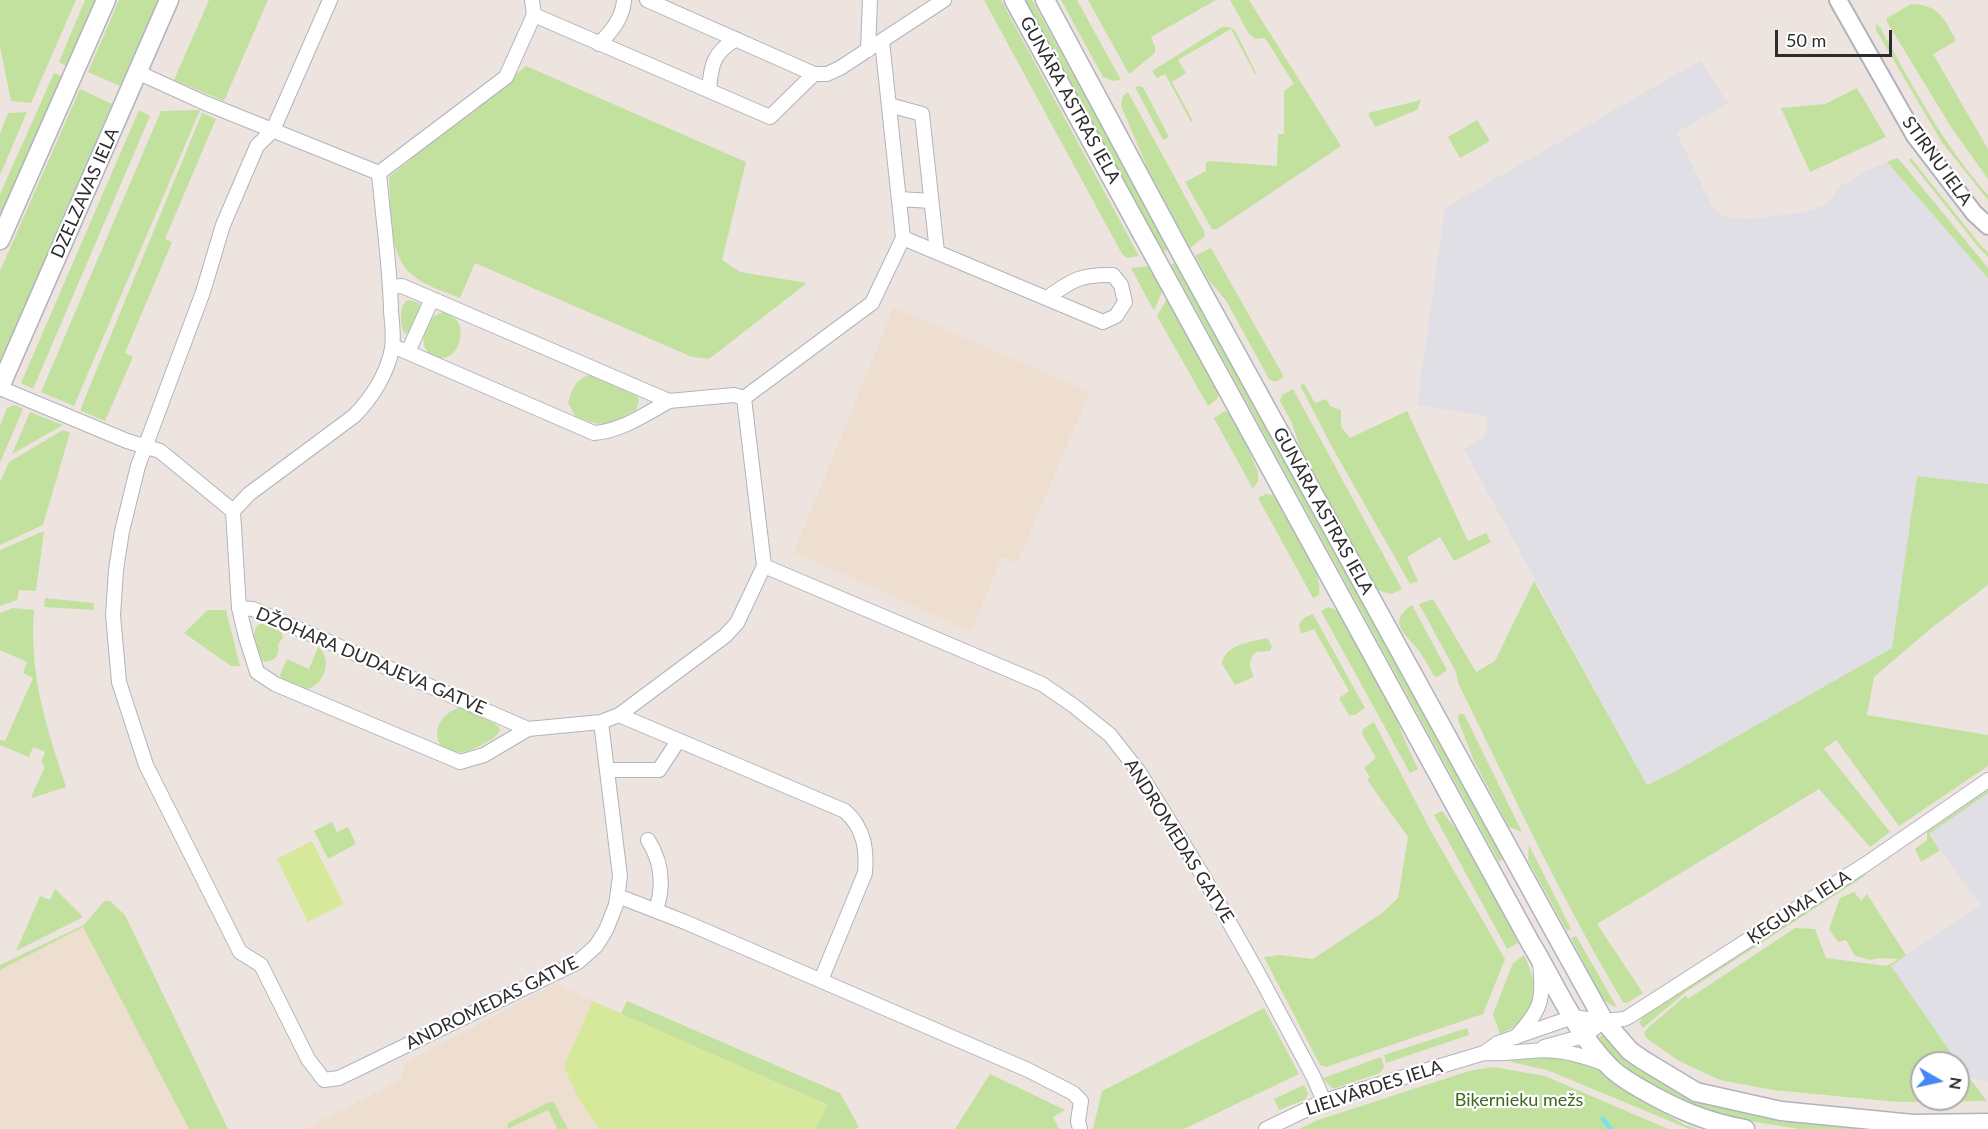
<!DOCTYPE html>
<html>
<head>
<meta charset="utf-8">
<style>
  body { margin:0 }
  #map { position:relative; width:1988px; height:1129px; overflow:hidden; background:#ede4df; font-family:Lato,sans-serif }
  canvas { display:block }
  .north { position:absolute; left:1910px; top:1051px; width:60px; height:60px; box-sizing:border-box; background:#fff; border:2px solid #ababab; border-radius:50%; rotate:99deg; font-size:16px; font-weight:700; line-height:24px; text-align:center; color:#2c2c2c }
  .north::after { content:''; display:block; margin:auto; width:21px; height:27px; background:#4688f3; clip-path:polygon(50% 0,100% 100%,50% 72%,0 100%) }
  .scale { position:absolute; left:1775px; top:30px; width:117px; height:27px; box-sizing:border-box; border:3px solid #2c2c2c; border-top:0; padding-left:8px; font-size:18px; line-height:21px; white-space:nowrap; color:#2c2c2c; -webkit-text-stroke:4px #fff; paint-order:stroke }
</style>
</head>
<body>
<div id="map">
<canvas width="1988" height="1129"></canvas>
<div class="north">N</div>
<div class="scale">50 m</div>
</div>
<script>
const ctx = document.querySelector('canvas').getContext('2d');
ctx.lineJoin = 'round';
function paint(path, color) { ctx.fillStyle = color; ctx.fill(path, 'evenodd'); }
function strokePath(path, color, width, dash) { ctx.strokeStyle = color; ctx.lineWidth = width; ctx.lineCap = dash ? 'butt' : 'round'; ctx.setLineDash(dash || []); ctx.stroke(path); }
function label(font, color, halo, rows, align = 'center') {
  ctx.font = font + ' Lato,sans-serif'; ctx.lineWidth = 4.5; ctx.setLineDash([]); ctx.textBaseline = 'middle'; ctx.strokeStyle = halo; ctx.fillStyle = color; for (const [text, x, y, turn = 0] of rows) {
    ctx.save(); ctx.translate(x, y); ctx.rotate((+turn || 0) * Math.PI / 180); ctx.textAlign = isNaN(turn) ? turn : align; if (halo) ctx.strokeText(text, 0, 0); ctx.fillText(text, 0, 0); ctx.restore();
  }
}
const industrial = new Path2D(`
  M1701,60L1728,104L1676,132L1713,208L1725,217L1752,219L1803,212L1824,205L1834,196L1837,188L1868,170L1887,162L1988,278V484L1917,476L1892,648L1674,772L1647,785L1464,449L1485,437L1487,416L1417,405L1445,208Z
  M1988,793V1081L1968,1078L1890,966L1980,905L1929,834Z`);
const education = new Path2D(`
  M894,307L1090,392L1017,563L1002,557L971,632L794,552Z
  M83,927L189,1129H0V970Z
  M559,982L561,986L621,1014L627,1001L840,1093L859,1127L854,1129H305L400,1080L406,1062Z`);
const green = new Path2D(`
  M0,0H76L31,103L11,101L0,47Z
  M85,0H97L67,66L59,62Z
  M119,0H158L120,86L88,72Z
  M209,0H268L224,101L174,80Z
  M984,0H1001L1139,256L1127,258L1122,254Z
  M1025,0H1032L1170,250L1163,251Z
  M1061,0H1077L1121,80L1113,81L1103,77Z
  M1088,0H1216L1151,37L1155,47V53L1129,74Z
  M1230,0H1249L1341,146L1217,229H1212L1185,182L1206,171V163L1209,161L1277,166L1278,134H1284V91L1294,84L1265,38L1255,39L1249,34Z
  M1911,4C1939,5 1942,16 1955,38L1954,42L1933,54L1988,149V179L1951,127L1887,22V18Z
  M1876,24L1880,27C1912,85 1943,145 1988,195V200L1941,141L1876,30Z
  M1222,27H1229L1235,30L1256,73L1255,74L1231,29L1178,60L1186,73L1172,82L1193,121L1191,122L1165,74L1157,78L1152,71Z
  M526,66L746,162L722,260L740,272L807,283L709,359L692,357L475,263L460,298C443,291 422,285 409,272C388,252 391,206 389,177Z
  M54,73L63,77L0,220V194Z
  M1139,86L1143,87L1169,137L1163,140L1135,87Z
  M1857,88L1886,137L1810,172L1781,108L1825,104Z
  M80,89L112,104L0,365V271Z
  M1128,92L1204,231L1205,236L1190,248L1147,167L1121,106L1123,96Z
  M1421,100L1417,110L1375,127L1368,113Z
  M139,110L150,116L33,389L21,383Z
  M200,110L74,406L41,392L161,111Z
  M27,112L0,175V133L8,113Z
  M202,113L216,119L165,239L172,242L125,353L133,357L105,421L81,411V408Z
  M1477,120L1490,141L1460,158L1448,137Z
  M1898,158L1988,268V278L1887,162Z
  M1911,158L1982,247L1988,252V257L1980,249L1909,160Z
  M1211,248L1284,377L1275,382L1269,379L1227,302L1208,279L1195,256Z
  M1177,263L1504,858L1499,862L1171,264Z
  M1148,266L1163,289L1154,311L1131,268Z
  M1168,297L1219,394L1217,399L1208,406L1157,316Z
  M408,300L419,303C423,313 414,326 407,334L403,332C401,322 398,306 408,300Z
  M443,312C448,314 455,317 458,322C465,335 457,359 441,358C415,357 420,318 443,312Z
  M589,375L637,396L639,400L636,410C607,424 607,430 575,416L568,403C572,389 575,380 589,375Z
  M1304,384L1315,403L1326,399L1330,406L1341,410V427L1350,438L1407,411L1468,541L1486,533L1491,542L1454,561L1440,537L1407,557L1418,581L1410,584L1332,447L1300,385Z
  M1293,389L1402,589L1391,594L1378,590L1301,450L1292,423L1280,401L1282,395Z
  M15,405L23,409L0,463V426L7,408Z
  M1225,411L1233,414L1258,472V481L1253,489L1214,418Z
  M30,412L63,425L12,454Z
  M63,430L70,433L43,525L0,545V482L9,462Z
  M1917,476L1988,484V585L1930,629L1874,677L1867,715L1988,735V766L1899,826L1836,740L1824,749L1890,832L1870,847L1819,789L1597,924L1643,993L1627,1003L1623,1002C1562,900 1511,790 1458,683L1456,672L1419,604L1433,599L1476,672L1495,661L1534,581L1647,785L1674,772L1892,648Z
  M1266,494L1277,496C1288,517 1324,572 1319,595L1313,598L1258,498Z
  M44,531L36,591L19,590L17,600L0,606V550Z
  M45,598L94,603V610L44,607Z
  M1412,605L1447,670L1438,677L1434,676C1429,668 1425,659 1419,651C1407,634 1385,623 1412,605Z
  M1328,607L1338,611L1343,618L1393,709L1403,736L1418,769L1410,773L1321,611Z
  M13,608L34,610C29,676 46,725 66,787L32,798V795L44,769V765L41,762L45,752L33,747L29,757L0,745V740L5,741L33,678L23,673L27,662L0,650V613Z
  M208,610H226L240,666H231L184,633Z
  M1313,614L1365,708L1355,715H1349L1339,698L1349,691L1314,629L1301,634L1299,624L1304,618Z
  M259,624H264L281,632L283,637L278,645C281,656 272,664 262,661C258,649 249,634 259,624Z
  M1267,638L1272,646L1270,651L1256,652C1248,661 1249,667 1254,677L1235,685L1222,664C1224,644 1252,642 1267,638Z
  M318,647C333,658 325,685 307,689C298,690 287,683 281,678L280,675L287,659L309,669Z
  M460,707L495,724L499,727L500,731L494,738C485,743 474,750 464,752C431,758 427,718 460,707Z
  M1459,714H1464L1522,832L1509,827L1474,761L1458,720Z
  M1374,722L1432,833L1505,959L1483,1014L1326,1067L1320,1065L1264,957L1279,955L1313,959L1382,913L1398,898L1408,837L1367,780L1370,777L1364,768L1376,758L1362,734L1363,729Z
  M1988,790V793L1929,834L1940,850L1921,862L1915,849L1927,840V832Z
  M1442,811L1469,846L1518,943L1507,949L1434,815Z
  M332,822L337,832L348,827L356,844L328,859L314,831Z
  M1529,845L1571,929L1567,931L1528,860Z
  M1865,873L1866,875L1686,992L1643,1028L1639,1023L1643,1016Z
  M55,889L83,917L16,951L40,896L50,900Z
  M1854,892L1861,901L1867,894L1906,955L1891,966L1958,1063H1922V1099H1958V1063L1987,1101L1898,1102L1773,1090L1720,1080L1679,1061L1646,1038L1644,1033L1648,1028L1686,995L1688,999L1795,928L1815,929L1826,958L1887,966L1898,959L1879,958L1870,960L1855,956L1846,940L1838,942L1829,929L1840,898Z
  M104,901H110L125,915L228,1129H189L83,927L0,970V965L84,925Z
  M1576,936L1617,1007L1609,1004L1602,998L1571,938Z
  M1524,955C1541,992 1542,1017 1500,1034L1493,1014L1513,963Z
  M627,1001L840,1093L859,1127L854,1129H816L826,1104L621,1014Z
  M1264,1008L1299,1074L1184,1129H1093L1102,1091Z
  M1467,1028L1469,1035L1386,1063L1384,1055Z
  M1606,1035L1680,1091L1887,1129H1800L1711,1115L1675,1101L1624,1069L1597,1040L1600,1036Z
  M1559,1056L1588,1063L1636,1097L1685,1125L1698,1129H1689L1547,1070L1511,1062L1512,1060Z
  M1381,1057L1384,1067L1380,1073L1333,1089L1323,1078Z
  M1493,1067L1545,1076L1668,1129H1299L1318,1120L1469,1071Z
  M990,1074L1065,1110L1053,1117L1059,1129H955Z
  M1304,1085L1308,1094L1306,1099L1279,1110L1274,1099Z
  M549,1102H553L555,1105L568,1129H558L548,1110L507,1129L508,1123Z`);
const pitch = new Path2D(`
  M312,841L344,904L308,922L277,859Z
  M593,1001L827,1105L816,1129H599L578,1098L564,1066Z`);
const stream = new Path2D(`
  M1603,1119L1611,1129`);
const minor = new Path2D(`
  M330,0L273,130L257,146L223,225L203,292L138,466L122,531L116,570L113,615L119,682L146,765L240,952L261,965L308,1059L324,1080L339,1078L578,962L596,946L606,930L616,905L620,876L601,722L619,715L725,636L737,623L764,566L744,398L872,303L903,238L882,41
  M647,0L814,74H827L840,68L944,0
  M534,15L770,117L814,74
  M599,44C611,32 623,18 624,0
  M868,50L870,0
  M137,72L205,103L379,173
  M709,90C711,65 713,53 736,39
  M889,105L922,114L937,252
  M899,199L931,201
  M903,238L1103,322L1116,316L1125,302L1121,285L1113,275C1081,274 1072,280 1047,298
  M390,287L402,286L669,401L734,395L744,398
  M393,347L400,349L594,433C621,431 646,414 669,401
  M408,352L432,299
  M0,388L127,441L160,451L233,511
  M764,566L1042,684L1074,706L1110,735L1139,772L1203,876L1259,975L1313,1076L1324,1101
  M239,608L253,609L528,729L601,722
  M619,715L845,811C864,828 867,849 865,873L821,980
  M528,729L484,755L460,762L275,684L257,672L246,637L239,608L233,511L249,494L354,416C371,399 388,373 392,348C394,337 392,323 391,311C390,265 383,219 379,173L506,77L534,15L532,0
  M607,770H659L678,741
  M648,840C662,862 664,886 656,910
  M618,896L685,922L1028,1070L1073,1093L1081,1101L1078,1121L1080,1129
  M1516,1037C1541,1009 1544,1002 1540,963
  M1544,1047L1584,1036L1604,1021
  M1484,1053C1500,1054 1515,1052 1531,1051C1556,1048 1582,1055 1605,1064
  M1266,1129L1324,1101L1484,1053L1498,1043L1573,1017L1604,1021L1624,1019L1630,1016L1866,864L1988,780`);
const tertiary = new Path2D(`
  M1838,0L1915,136L1974,213L1988,226`);
const secondary = new Path2D(`
  M1014,0L1530,942C1555,983 1575,1032 1609,1066C1618,1076 1631,1083 1643,1090C1676,1109 1706,1122 1745,1129
  M1045,0L1182,255L1559,940L1604,1021L1630,1051L1643,1060L1696,1092L1781,1111L1913,1124L1988,1123
  M0,240L106,0
  M0,387L169,0`);
const streetNames = [
  ["GUNĀRA ASTRAS IELA",1070,100,61],
  ["STIRNU IELA",1937,161,54],
  ["DZELZAVAS IELA",85,193,-66],
  ["GUNĀRA ASTRAS IELA",1323,511,61],
  ["DŽOHARA DUDAJEVA GATVE",371,661,23],
  ["ANDROMEDAS GATVE",1179,841,58],
  ["ĶEGUMA IELA",1799,907,-33],
  ["ANDROMEDAS GATVE",492,1003,-26],
  ["LIELVĀRDES IELA",1374,1088,-18]
];
const parkNames = [
  ["Biķernieku mežs",1519,1100]
];
paint(industrial, '#e0dfe6');
paint(education, '#eedecf');
paint(green, '#c2e19e');
paint(pitch, '#d6e89a');
strokePath(stream, '#77e2eb', 4.5);
strokePath(minor, '#afb4bc', 16);
strokePath(tertiary, '#afb4bc', 20);
strokePath(secondary, '#afb4bc', 21);
strokePath(minor, '#fff', 14);
strokePath(tertiary, '#fff', 16);
strokePath(secondary, '#fff', 18);
label('18px', '#2c2c2c', '#fff', streetNames);
label('18px', '#3b681d', '#fff', parkNames);
</script>
</body>
</html>
